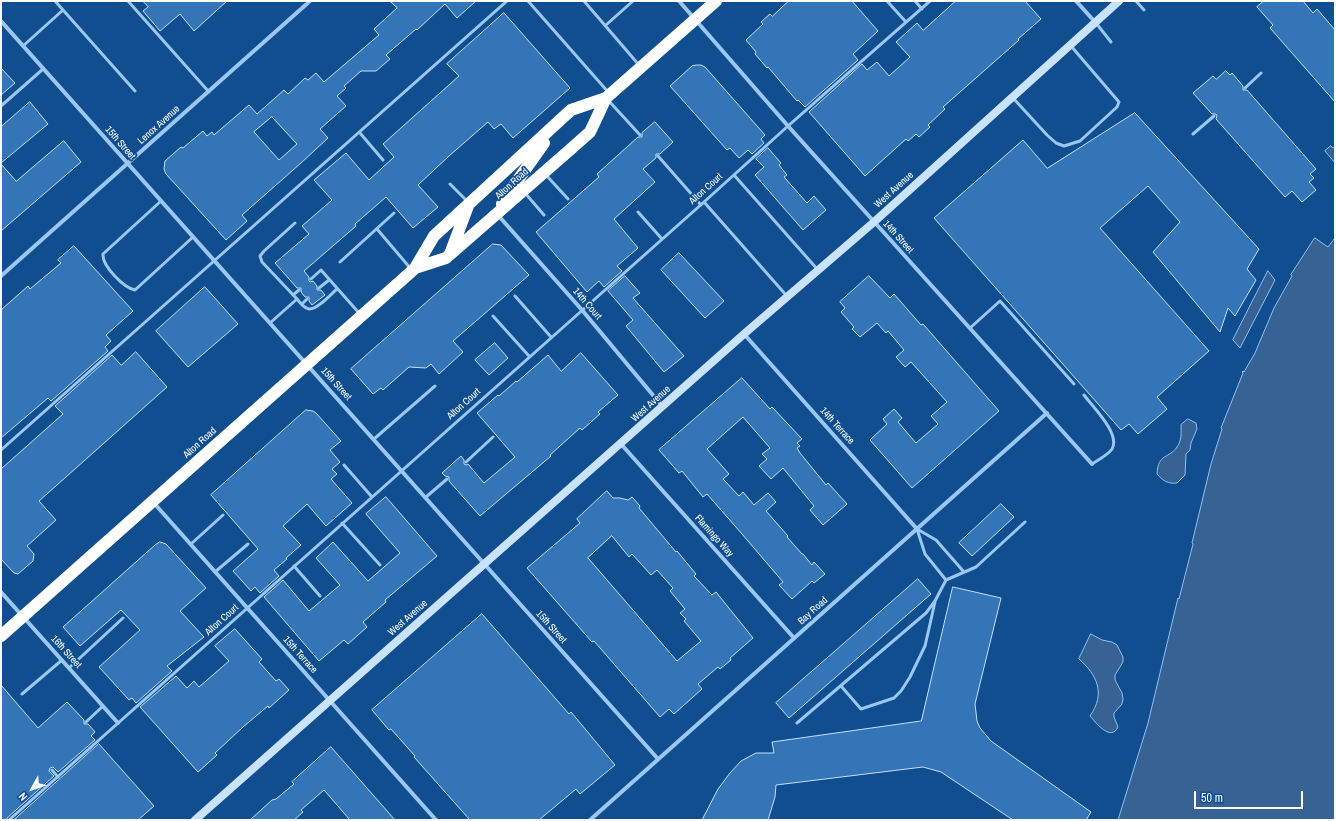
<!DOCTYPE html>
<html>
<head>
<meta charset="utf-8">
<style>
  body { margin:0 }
  #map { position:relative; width:1336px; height:821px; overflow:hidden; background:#104e8f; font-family:"Archivo Narrow",sans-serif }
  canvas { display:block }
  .frame { position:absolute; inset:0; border:2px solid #fff; pointer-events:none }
  .north { position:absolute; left:12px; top:769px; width:40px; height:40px; -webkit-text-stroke:3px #104e8f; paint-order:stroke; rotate:230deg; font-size:11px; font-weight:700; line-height:16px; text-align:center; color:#fff }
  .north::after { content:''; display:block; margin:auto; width:14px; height:18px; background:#fff; clip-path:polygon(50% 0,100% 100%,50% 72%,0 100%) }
  .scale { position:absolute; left:1194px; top:791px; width:109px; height:18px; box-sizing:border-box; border:2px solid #fff; border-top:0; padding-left:5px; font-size:12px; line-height:14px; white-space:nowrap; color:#fff; -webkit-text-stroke:3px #104e8f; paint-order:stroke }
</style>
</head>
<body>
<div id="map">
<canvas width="1336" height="821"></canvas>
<div class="frame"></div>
<div class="north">N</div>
<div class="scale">50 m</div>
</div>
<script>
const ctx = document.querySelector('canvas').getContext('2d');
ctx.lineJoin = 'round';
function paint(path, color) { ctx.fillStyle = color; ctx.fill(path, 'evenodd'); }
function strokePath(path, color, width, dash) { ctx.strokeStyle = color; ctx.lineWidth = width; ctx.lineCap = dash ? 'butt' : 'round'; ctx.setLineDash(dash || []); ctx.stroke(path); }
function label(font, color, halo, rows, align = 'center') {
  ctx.font = font + ' "Archivo Narrow",sans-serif'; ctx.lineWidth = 3.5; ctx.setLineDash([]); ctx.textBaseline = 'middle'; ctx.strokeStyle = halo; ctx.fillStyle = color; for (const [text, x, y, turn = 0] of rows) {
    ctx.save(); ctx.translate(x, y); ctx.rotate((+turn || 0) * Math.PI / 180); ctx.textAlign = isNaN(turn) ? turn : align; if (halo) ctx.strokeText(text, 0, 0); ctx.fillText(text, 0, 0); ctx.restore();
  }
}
const water = new Path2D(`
  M1331,146L1333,148L1335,147V163L1325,151Z
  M1315,238L1328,247L1335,238V820H1118L1148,723L1178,598L1179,599L1193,544L1192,543L1211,464L1222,429L1221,428L1243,373L1242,372L1243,371L1244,372L1255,353L1274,308L1292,276L1291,275Z
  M1268,271L1275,280L1240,348L1233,340Z
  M1188,419L1196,423L1197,429L1191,443L1190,450L1186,454L1185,475L1177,483C1168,484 1163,481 1157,474C1158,453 1169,459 1177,447C1182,440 1181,433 1181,425Z
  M1091,634L1102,640L1112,642L1117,645L1123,657V662L1115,675V680L1122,693L1123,699L1122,704L1114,713V717L1118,727C1111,742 1096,723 1090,716C1106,693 1097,675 1079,659Z`);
const building = new Path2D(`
  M143,1H227L194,31L180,14L160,31L143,11L148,7Z
  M390,1H476L457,18L445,4L417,30L416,29L386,55L390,59L376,71H361L344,86L346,88L337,96L346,106L320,129L328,138L301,163L242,215L247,221L226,240L166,174L164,169L165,161L181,147L183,148L203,131L207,136L212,132L214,135L249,105L257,114L284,90L288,94L305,78L308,80L316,73L324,82L379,35L374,29L397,8ZM272,117L297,144L279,160L254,132Z
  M789,1H852L878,31L853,54L858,60L805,107L798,100L797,101L768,67L767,68L755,54L756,52L746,40L763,24L761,22L770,14L772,16Z
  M956,1H1025L1041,19L1018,39L1019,40L943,107L945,109L928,125L930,127L919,137L916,134L908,141L906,139L865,176L809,112L862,64L867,70L877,62L889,76L910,57L896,42L917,23L923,30Z
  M1264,1H1303L1313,13L1317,9L1335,30V102L1270,28L1273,25L1257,7Z
  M504,13L570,88L513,138L501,124L494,129L488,122L449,156L418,185L438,207L413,228L386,197L355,224L356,226L304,271L309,277V281L310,282L313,281L317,286V290H321L325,295L312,305L309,301V297H305L301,292V288H297L275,263L309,234L302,226L332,200L314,180L346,153L369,180L394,157L383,144L459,76L447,64Z
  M697,65H701L705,67L765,135L761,139L764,143L752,154L748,150L739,158L730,148L727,150L670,86L692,66Z
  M1,68L15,83L1,95Z
  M1226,71L1230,75L1232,73L1243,86V90H1247L1316,169L1310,174L1314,178L1309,182L1316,190L1302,202L1292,191L1285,197L1216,119L1217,116L1216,114H1212L1193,93L1213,76L1216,79Z
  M30,102L48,124L1,163V127Z
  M1135,113L1259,249L1247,269L1256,280L1235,316L1228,308L1220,332L1153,252L1180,222L1148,186L1100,228L1209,351L1157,397L1167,409L1138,434L1129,424L1121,430L934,218L1023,140L1047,168Z
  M655,122L673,142L660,154H656V158L643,169L655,182L614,219L638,248L617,266L622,271L604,287L599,281L587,292L536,232L599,177L597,174L638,137H642V133Z
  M64,141L81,162L1,231V164L16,181Z
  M768,148L781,163L779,165L787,175L784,177L807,203L814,196L826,210L803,230L755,175L764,167L756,159Z
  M493,244L501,245L529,275L453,341L463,352L439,374L431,364L426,368L409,367L383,390L381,388L373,394L351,369Z
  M74,246L133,311L106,335L111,341L105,347L108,351L51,401L48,398L1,438V310L28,286L30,289L61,263L58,260Z
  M679,253L724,301L705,318L661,270Z
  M625,276L640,293L633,298L684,356L664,372L626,326L633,320L608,291Z
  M869,276L890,298L894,294L921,325L923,324L999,411L912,488L870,440L887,424L883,419L894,409L902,418L898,422L916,443L938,424L931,416L947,402L911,362L905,367L896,357L904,350L888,331L886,333L877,323L860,337L852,329L854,327L841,312L845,308L840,302Z
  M205,287L238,324L188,367L156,331Z
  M495,343L508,358L489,375L475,360Z
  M136,352L167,387L39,501L56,520L27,546L34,554L33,561L18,574L14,573L1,559V469L63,414L55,406L112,355L121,365Z
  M581,353L618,395L598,412L600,414L582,430L580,428L550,455L551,456L480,516L449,481V477L445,476L442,473L461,456L464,460V464L466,465L468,464L484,483L515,457L477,413L498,395L499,396L516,381L517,382L548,355L561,371Z
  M742,378L770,409L772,407L802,439L797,443L800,446L797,448L800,453L826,485L828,483L847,504L823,525L810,510L814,506L783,468L771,479L759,466L767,459L762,454L770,448L743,417L707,449L729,474L723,479L739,496L743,492L754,505L768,493L776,502L766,511L788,536L787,537L802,554H803L812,565L814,562L825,574L814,583L812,581L792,599L779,585L783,582L742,534L707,494L703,497L682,471L679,473L659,450Z
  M306,410L313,411L316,413L341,441L330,450L340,462L332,469L337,474L331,479L352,503L326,526L307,504L283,526L301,545L286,558L287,559L274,570L279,576L260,593L255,587L251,591L233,571L258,549L211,495Z
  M607,491L613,498H620L628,500L632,497L640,506L639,508L676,552L677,551L696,574L694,576L712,595L716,592L753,638L730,658L731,660L720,669L718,667L698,684L702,689L674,714L669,709L660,717L594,641L592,642L527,568L580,523L577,519ZM612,536L629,557L632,554L651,575L657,570L673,588L670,591L685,609L680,613L686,619L684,621L701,641L677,661L588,558Z
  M386,497L437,556L385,600L386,602L363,622L367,627L348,644L344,640L319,661L264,597L283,580L309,611L340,585L316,558L333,542L368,581L400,553L366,514Z
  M1001,504L1014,517L972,556L959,543Z
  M160,542L166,544L206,588L180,611L204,637L167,666L172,671L136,703L132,698L129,700L99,667L140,630L121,610L80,646L63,627L155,545Z
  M918,579L931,594L789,718L776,703Z
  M953,587L1001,598L975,704L977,721L980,728L991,741L1091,812L1086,820H1013L941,772L923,767L776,785L775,797L768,820H702L718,789L730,773L741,761L756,753H774L772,742L921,721Z
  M482,614L569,714L571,712L615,765L580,794L576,789L539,820H470L414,757L415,756L391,729L389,730L372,710Z
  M235,629L262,659L259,662L276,681L279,679L289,690L269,708L268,706L243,727L215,753L217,755L198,772L140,707L176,676L187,688L194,681L199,687L229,661L215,646Z
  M1,685L38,728L67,702L84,720V724H88L95,732L91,736L95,740L58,772L53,767L50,768L49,771L54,776L7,818L6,820H1Z
  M99,744L154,806L138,820H14Z
  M331,747L395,820H350L324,790L301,810L303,812L294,820H250L272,800L276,799L294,784L292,782Z`);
const lane = new Path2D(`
  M128,1L209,92
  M528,1L609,93
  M584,1L639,65
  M887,1L906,22
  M915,1L922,9
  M1136,1L1144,10
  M63,10L135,91
  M1096,23L1111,42
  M606,25L633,1
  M23,46L63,10L55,1
  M1245,88L1261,73
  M1013,98L1047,135L1056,143L1064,146L1080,141L1117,107L1119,102L1071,46
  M608,100L640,135
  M1,106L43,69
  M360,133L383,160
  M1193,134L1214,116
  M658,156L701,205
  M546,175L568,199
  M734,175L818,270
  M450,184L467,201
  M525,193L544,215
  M161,201L103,254C102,266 124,288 135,290L193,237
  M704,202L786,295
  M638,212L662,239
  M377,229L411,269
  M340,262L394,213
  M311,279L321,270L359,313
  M319,288L329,280
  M293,295L299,290
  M515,296L551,337
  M297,299C300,303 304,308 309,309C317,310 331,294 337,289
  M302,304L307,299
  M493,316L529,356
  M270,323L297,299L262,262L260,256L264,251L295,223
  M970,328L1000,301L1074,384
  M1084,395C1092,406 1121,434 1112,449C1108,455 1098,460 1092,464
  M374,439L435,386
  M1,450L507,1
  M466,462L493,437
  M344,465L372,497
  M426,497L447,479
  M342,523L380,565
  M917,529L936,540L964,572
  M917,529L925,554L946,580
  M191,544L223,515
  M294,566L320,596
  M215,572L248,544
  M69,668L123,618
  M841,686L861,709L894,698L901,691L910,677L925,646L935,602
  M22,694L62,660
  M86,722L103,706
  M797,723L926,613L935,601L946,580L976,567L1025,522
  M52,770L58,777
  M9,820L704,202L788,126L930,1`);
const street = new Path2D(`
  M679,1L788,126L1092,464
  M1076,1L1095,22
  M1,21L658,759
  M497,214L582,310L662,406
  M1,276L310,1
  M744,334L917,529
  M621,444L794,638
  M153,502L436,820
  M1,592L118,723
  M590,820L1047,413`);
const secondary = new Path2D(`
  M195,820L744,334L874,222L1119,1`);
const highway = new Path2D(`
  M502,204L508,194L544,143
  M450,254L468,206
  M415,268L446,258L572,148L590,132L606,98L716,1
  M1,636L412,271L415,268L434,236L571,110L606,98`);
const streetNames = [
  ["Lenox Avenue",159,125,-42],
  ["15th Street",120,143,49],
  ["Alton Road",512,184,-42],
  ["Alton Court",706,189,-42],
  ["West Avenue",894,190,-42],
  ["14th Street",898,237,48],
  ["14th Court",587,304,49],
  ["15th Street",336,384,48],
  ["Alton Court",464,404,-42],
  ["West Avenue",651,404,-42],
  ["14th Terrace",837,426,48],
  ["Alton Road",200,443,-42],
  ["Flamingo Way",714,536,48],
  ["Bay Road",813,611,-42],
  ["West Avenue",408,618,-41],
  ["Alton Court",222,620,-42],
  ["15th Street",551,627,48],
  ["16th Street",66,652,48],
  ["15th Terrace",300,655,48]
];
paint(water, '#366393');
strokePath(water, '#8cc3f6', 1);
paint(building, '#3475b7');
strokePath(building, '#c2e0fd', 1);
strokePath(lane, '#9ac7f3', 3);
strokePath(street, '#9ac7f3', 4);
strokePath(secondary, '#c9e2fd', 8);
strokePath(highway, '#fff', 12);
label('10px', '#fff', '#104e8f', streetNames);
</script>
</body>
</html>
